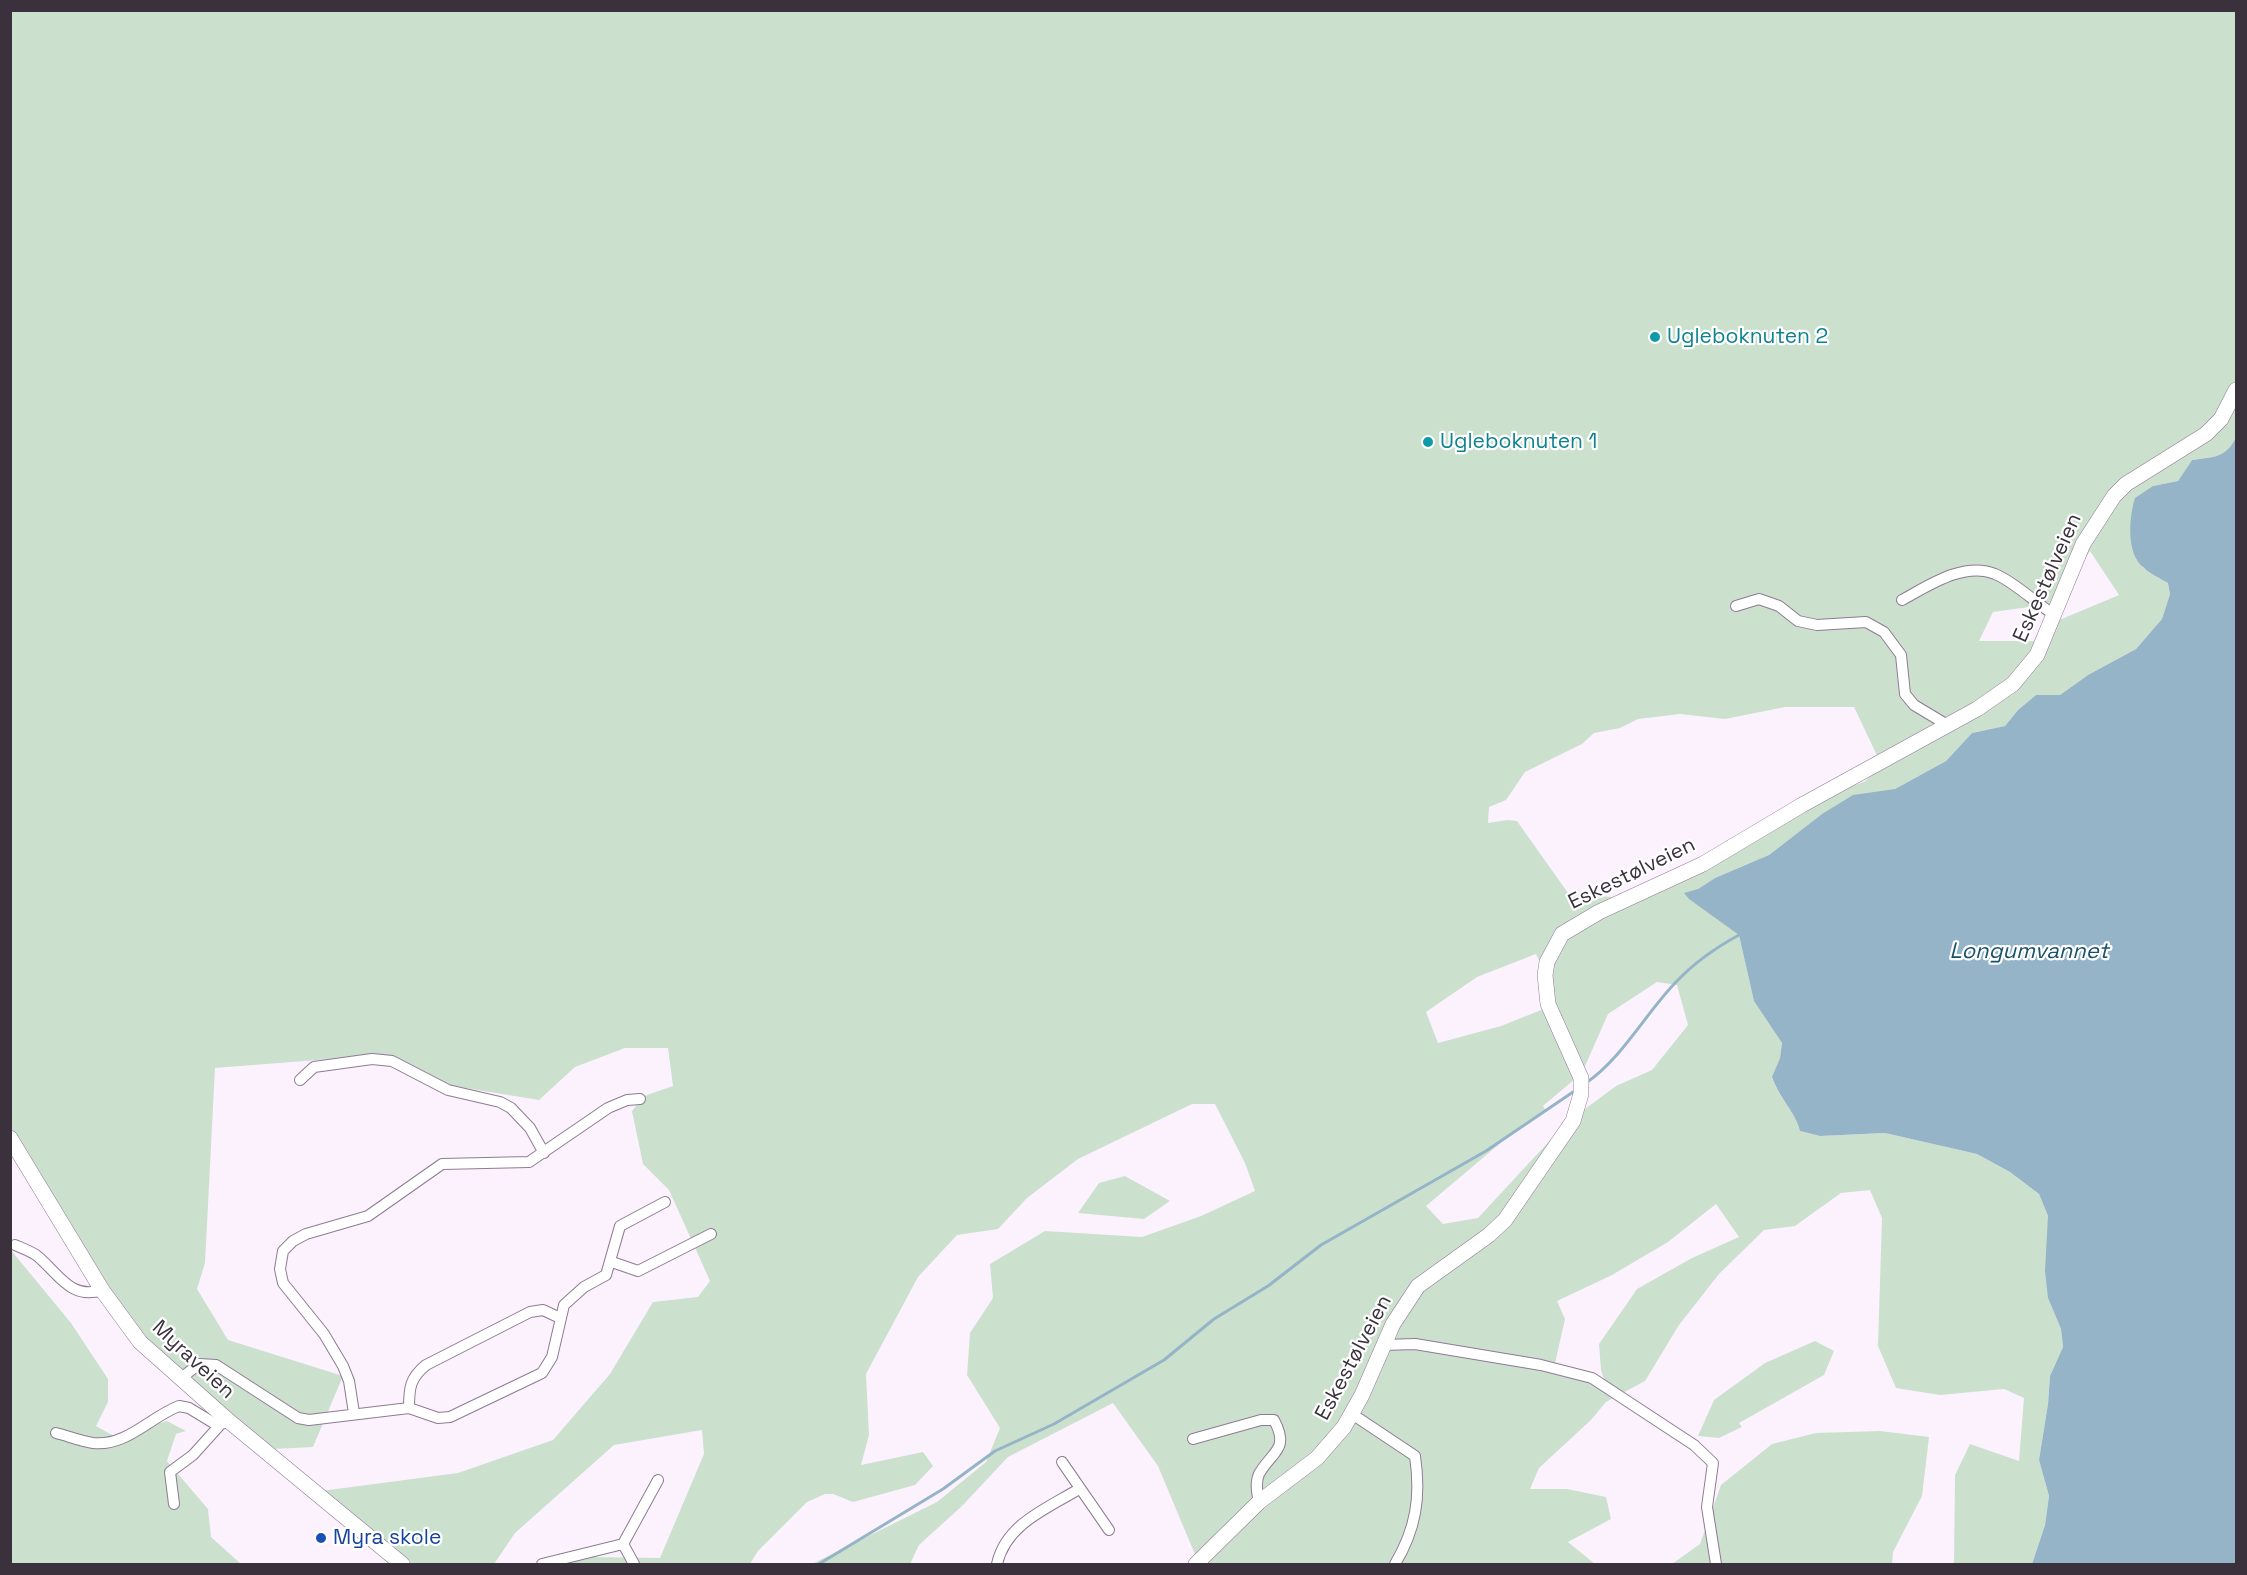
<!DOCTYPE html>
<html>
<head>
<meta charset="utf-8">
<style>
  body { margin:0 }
  #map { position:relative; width:2247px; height:1575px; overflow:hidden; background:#fcf2fe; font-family:"Space Grotesk",sans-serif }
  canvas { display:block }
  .frame { position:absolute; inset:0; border:12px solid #3a313d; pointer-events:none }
</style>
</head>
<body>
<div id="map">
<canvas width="2247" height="1575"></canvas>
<div class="frame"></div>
</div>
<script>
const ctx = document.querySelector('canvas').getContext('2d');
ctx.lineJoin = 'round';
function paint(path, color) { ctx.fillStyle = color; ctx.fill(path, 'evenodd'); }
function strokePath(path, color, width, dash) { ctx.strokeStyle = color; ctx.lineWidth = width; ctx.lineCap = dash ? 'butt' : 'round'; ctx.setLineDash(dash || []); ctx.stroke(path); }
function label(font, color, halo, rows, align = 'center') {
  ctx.font = font + ' "Space Grotesk",sans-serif'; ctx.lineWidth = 4.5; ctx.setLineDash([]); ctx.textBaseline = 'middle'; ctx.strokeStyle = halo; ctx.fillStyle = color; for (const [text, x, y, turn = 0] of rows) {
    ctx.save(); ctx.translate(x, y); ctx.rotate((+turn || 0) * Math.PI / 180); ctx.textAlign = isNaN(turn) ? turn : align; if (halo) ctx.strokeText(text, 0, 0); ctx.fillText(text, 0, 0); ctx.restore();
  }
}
const green = new Path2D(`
  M10,11H2236V437C2226,458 2214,457 2192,460L2178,481L2153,486L2142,567L2168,583L2170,594L2162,619L2136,649L2088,675L2060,695H2036L2018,710L2005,726L1972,733L1946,761L1895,789L1822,814L1769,855L1715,878L1698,889L1739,935L1754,1000L1782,1043L1780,1058L1772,1078C1779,1098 1795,1111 1800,1131L1820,1136L1885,1133L1977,1154L2010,1172L2039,1194L2048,1216V1298L2061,1329L2063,1347L2050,1376L2048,1404L2039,1460L2049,1496L2045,1525L2032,1564H1954L1955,1475L1970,1444L2019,1461L2024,1398L2004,1389L1940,1395L1896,1388L1878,1346L1882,1218L1870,1190L1841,1193L1795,1226L1764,1230L1719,1274L1679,1325L1645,1381L1606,1402L1591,1420L1539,1468L1530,1489H1567L1606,1497L1611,1519L1568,1542L1595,1564H1199L1158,1466L1113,1403L1008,1457L962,1506L919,1545L910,1564H812L937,1502L986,1462L1000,1428L967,1375L970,1333L993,1298L990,1264L1045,1231L1142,1237L1201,1216L1255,1191L1245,1163L1215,1104H1192L1078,1159L1027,1198L998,1229L957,1235L918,1277L866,1374L869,1435L861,1465L923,1452L933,1466L915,1485L853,1502L833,1494H825L807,1502L758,1551L750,1564H561L590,1557L660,1558L704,1454L702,1430L614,1445L515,1533L494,1564H410L321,1491L458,1473L553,1440L610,1374L653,1302L698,1297L710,1281L669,1190L643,1164L632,1111L644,1096L673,1086L668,1048H625L575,1067L539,1100L453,1086L381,1055L215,1068L205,1263L197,1289L228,1340L343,1376L313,1447L273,1449L219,1421L125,1320L11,1135ZM2090,551L2119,595L2045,626L2040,641H1979L1993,612L2058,603ZM1785,707H1854L1882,766L1864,782L1835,792L1747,847L1632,899L1568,893L1517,821L1507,820L1488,823L1489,807L1506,800L1525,772L1582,744L1594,733L1620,728L1638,719L1680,714L1725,719ZM1536,954L1545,972L1546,1008L1501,1026L1438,1043L1426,1012L1477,977ZM1657,982L1677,985L1688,1025L1652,1070L1616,1086L1566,1123L1478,1218L1443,1224L1426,1206L1523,1124L1546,1111L1543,1106L1582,1073L1608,1014ZM1716,1204L1739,1237L1692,1258L1637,1289L1599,1344L1601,1370L1606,1385L1596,1386L1554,1368L1565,1319L1557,1301L1612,1275L1668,1242Z
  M1125,1176L1170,1201L1144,1219L1078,1213L1099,1183Z
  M10,1249L71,1323L108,1379V1402L96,1426L114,1436L167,1421L186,1431L176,1434L167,1461L208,1509L211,1537L241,1564H11Z
  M1815,1341L1834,1351L1824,1375L1739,1423L1742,1427L1719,1438L1698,1436L1714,1400L1765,1363Z
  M1880,1431L1929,1437L1922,1496L1893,1552L1892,1564H1672L1700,1544L1721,1485L1772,1444L1816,1433Z`);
const water = new Path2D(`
  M2236,437V1564H2032L2045,1525L2049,1496L2039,1460L2048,1404L2050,1376L2063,1347L2061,1329L2048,1298L2045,1271L2048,1216L2039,1194L2010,1172L1977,1154L1885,1133L1820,1136L1800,1131C1795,1111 1779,1098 1772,1077L1780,1058L1782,1043L1754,1001L1739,935L1689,899L1684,893L1698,889L1715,878L1769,855L1822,814L1853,795L1895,789L1946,761L1972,733L2005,726L2018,710L2036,695H2060L2088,675L2136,649L2162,619L2170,594L2168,583C2160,578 2150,574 2143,567C2126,553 2129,517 2135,498L2153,486L2178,481L2192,460C2214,457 2226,458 2236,437Z`);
const stream = new Path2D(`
  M1586,1083C1623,1057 1645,1014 1676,982C1694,963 1715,948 1739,935
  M819,1564L943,1489L995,1451L1054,1424L1164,1360L1214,1319L1268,1286L1321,1245L1486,1151L1576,1090`);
const street = new Path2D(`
  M1902,600C1928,586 1964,561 1995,574C2013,581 2036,603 2053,614
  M1736,606L1759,599L1779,606L1798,621L1817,625L1866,622L1884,632L1901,655L1905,694L1914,705L1949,726
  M300,1080L314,1067L372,1059L392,1061L448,1090L500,1102L511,1108L530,1128L544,1153
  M15,1245C22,1248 30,1251 36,1255C57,1271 70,1301 102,1290
  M612,1262L638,1271L711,1234
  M560,1318L543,1310L530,1312L426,1365C410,1378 409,1388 409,1408L438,1418L450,1417L542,1373L552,1357L564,1305L584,1287L606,1275L620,1226L665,1202
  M1384,1345L1415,1344L1541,1365L1592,1378L1694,1445L1713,1463L1707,1507L1716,1564
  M180,1379L199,1364L216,1365L298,1418L309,1420L409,1408
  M354,1413L349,1381L343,1366L324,1334L283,1283L280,1269L283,1251L293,1241L306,1234L368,1216L442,1164L529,1162L608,1108L627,1100L640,1099
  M1352,1414L1415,1456C1421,1497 1416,1529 1395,1564
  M56,1433C68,1436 80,1441 93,1443C126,1447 150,1417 179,1406L189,1408L217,1425L230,1422
  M1193,1439L1261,1420H1274C1290,1450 1272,1451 1259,1474C1255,1483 1257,1493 1259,1502
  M1062,1462L1109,1530
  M174,1504L170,1472L193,1455L220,1425
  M623,1544L658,1480
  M542,1564L623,1544L634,1564
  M997,1564C1006,1524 1046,1509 1079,1489`);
const secondary = new Path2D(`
  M10,1138L102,1290L140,1342L230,1422L402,1564
  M1196,1564L1259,1502L1317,1458L1344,1427L1362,1395L1393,1324L1418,1286L1489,1235L1505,1220L1573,1121L1581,1094V1078L1548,1004L1545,975L1547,962L1562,934L1599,912L1703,864L1802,805L1977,709L2013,684L2037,655L2083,544L2114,496L2126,484L2206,434L2221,419L2236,390`);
const markers = [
  [1655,337,6,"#0f9aa8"],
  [1428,442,6,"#0f9aa8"],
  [321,1538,6,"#1a4fb4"]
];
const cultureNames = [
  ["Ugleboknuten 2",1667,337],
  ["Ugleboknuten 1",1440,442]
];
const streetNames = [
  ["Eskestølveien",2048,578,-66],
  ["Eskestølveien",1632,874,-26],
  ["Eskestølveien",1354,1358,-62],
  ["Myraveien",193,1360,43]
];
const transitNames = [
  ["Myra skole",333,1538]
];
const waterNames = [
  ["Longumvannet",2029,952]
];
paint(green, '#cbe1ce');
paint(water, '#95b4c7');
strokePath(stream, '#95b4c7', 3);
strokePath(street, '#8f7a94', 12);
strokePath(secondary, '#8f7a94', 16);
strokePath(street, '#fff', 10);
strokePath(secondary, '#fff', 15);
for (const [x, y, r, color] of markers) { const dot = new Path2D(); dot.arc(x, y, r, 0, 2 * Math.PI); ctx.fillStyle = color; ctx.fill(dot); strokePath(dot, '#fff', 2); }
label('21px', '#0d838f', '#fff', cultureNames, 'left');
label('21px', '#3a313d', '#fff', streetNames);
label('21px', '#164399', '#fff', transitNames, 'left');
label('italic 22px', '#19506c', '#fff', waterNames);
</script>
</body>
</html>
